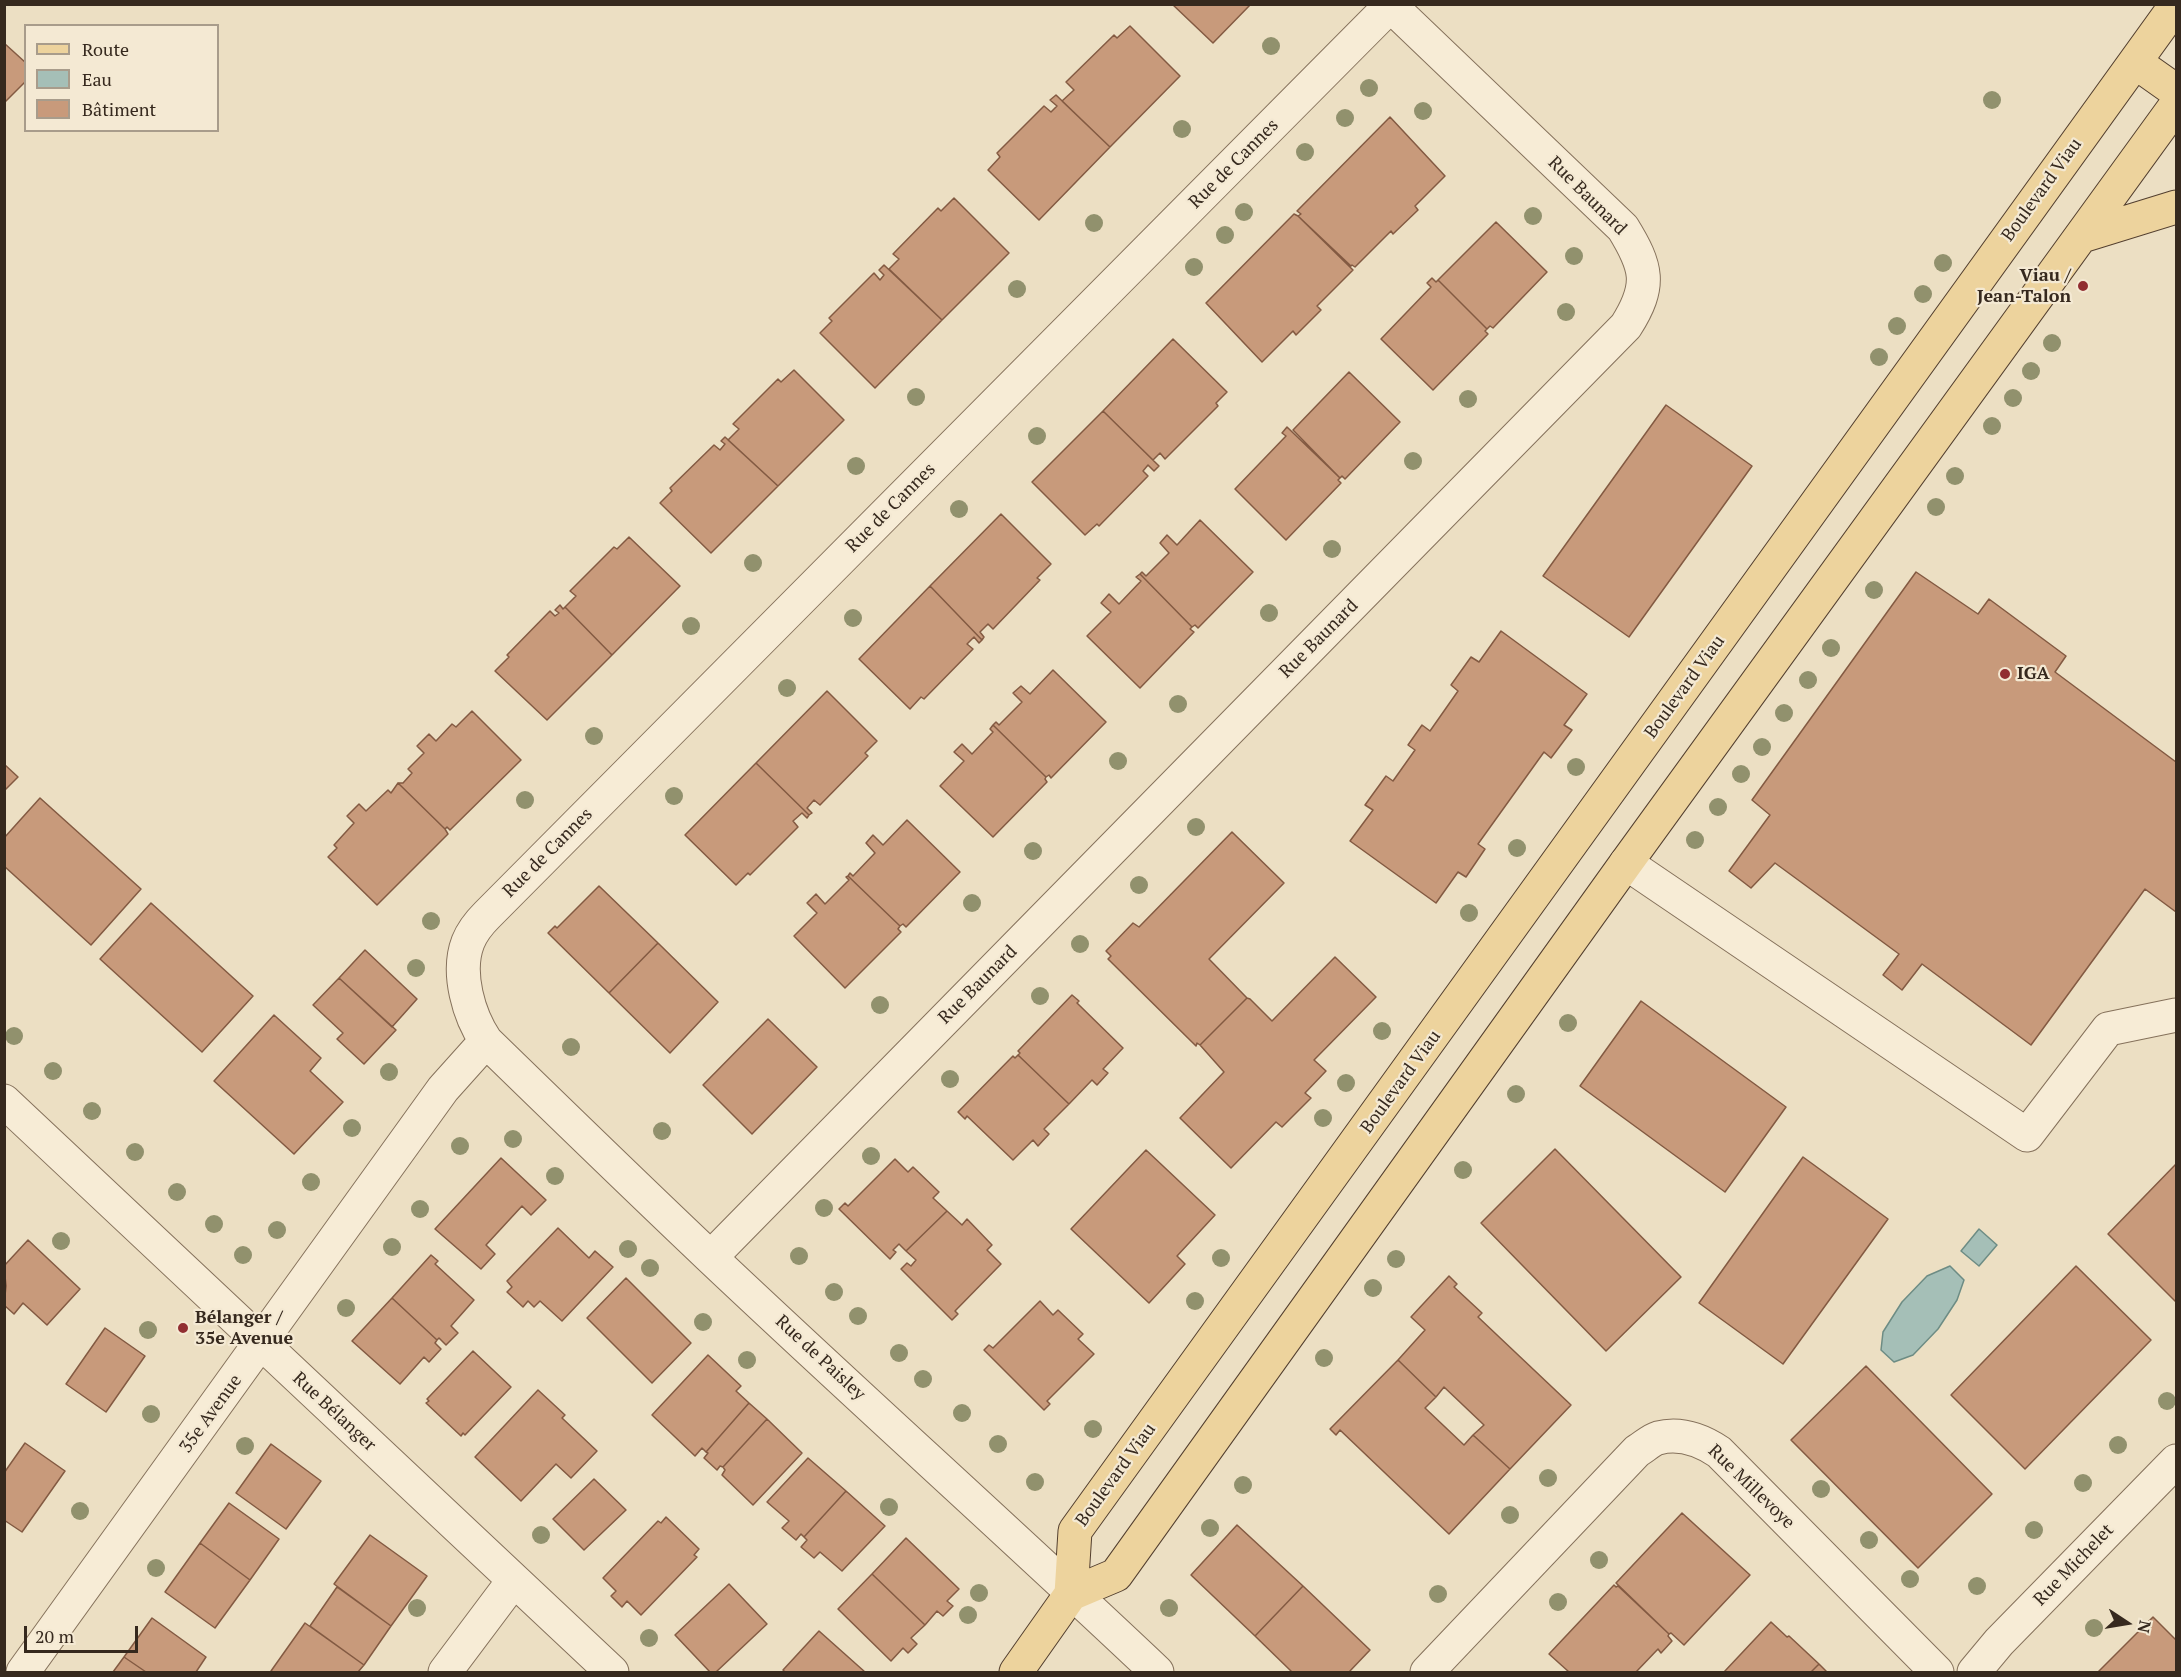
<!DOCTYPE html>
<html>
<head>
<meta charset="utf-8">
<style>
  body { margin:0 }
  #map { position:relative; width:2181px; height:1677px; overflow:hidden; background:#ecdfc3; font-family:"PT Serif",serif }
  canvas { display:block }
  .frame { position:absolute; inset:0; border:6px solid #36291e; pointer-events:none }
  .legend { position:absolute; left:24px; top:24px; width:195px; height:108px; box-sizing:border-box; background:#f4e9d3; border:2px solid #a89c8b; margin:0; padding:8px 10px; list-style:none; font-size:18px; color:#36291e }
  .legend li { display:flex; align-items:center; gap:12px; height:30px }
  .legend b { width:30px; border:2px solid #a89c8b }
  .north { position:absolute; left:2097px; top:1593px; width:60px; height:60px; -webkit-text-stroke:4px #f4e9d3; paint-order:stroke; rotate:102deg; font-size:16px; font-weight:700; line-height:24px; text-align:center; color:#36291e }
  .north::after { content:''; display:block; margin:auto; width:21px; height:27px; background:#36291e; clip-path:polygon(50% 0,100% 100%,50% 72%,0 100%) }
  .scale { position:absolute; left:24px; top:1626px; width:114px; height:27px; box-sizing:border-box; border:3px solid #36291e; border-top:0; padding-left:8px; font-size:18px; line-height:21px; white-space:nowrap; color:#36291e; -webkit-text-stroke:4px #f4e9d3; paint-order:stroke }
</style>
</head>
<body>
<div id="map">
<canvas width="2181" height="1677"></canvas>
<div class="frame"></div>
<ul class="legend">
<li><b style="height:8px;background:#edd39d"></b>Route</li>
<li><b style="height:16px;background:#a5bfb7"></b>Eau</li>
<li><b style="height:16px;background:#c89a7b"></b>Bâtiment</li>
</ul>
<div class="north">N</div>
<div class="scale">20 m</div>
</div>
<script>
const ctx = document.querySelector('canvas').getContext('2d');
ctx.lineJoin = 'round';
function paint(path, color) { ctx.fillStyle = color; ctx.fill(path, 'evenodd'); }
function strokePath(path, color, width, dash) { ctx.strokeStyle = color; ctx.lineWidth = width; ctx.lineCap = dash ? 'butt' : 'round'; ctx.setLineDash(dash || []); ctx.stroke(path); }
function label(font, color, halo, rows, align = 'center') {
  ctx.font = font + ' "PT Serif",serif'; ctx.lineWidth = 4.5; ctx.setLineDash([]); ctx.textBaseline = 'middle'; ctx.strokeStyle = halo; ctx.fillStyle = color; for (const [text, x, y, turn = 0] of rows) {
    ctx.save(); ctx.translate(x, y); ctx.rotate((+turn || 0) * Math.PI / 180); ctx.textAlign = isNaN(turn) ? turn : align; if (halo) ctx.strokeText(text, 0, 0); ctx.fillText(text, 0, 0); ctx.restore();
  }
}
const water = new Path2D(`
  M1979,1229L1997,1245L1979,1266L1961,1251Z
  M1950,1266L1964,1280L1957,1300L1938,1329L1913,1355L1894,1362L1881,1350L1883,1332L1902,1302L1927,1276Z`);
const building = new Path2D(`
  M1172,4H1251L1213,43Z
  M1130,26L1180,76L1110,147L1062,101L1074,90L1066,82L1114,35L1117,38Z
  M4,43L26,63V81L4,103Z
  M1056,95L1110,147L1039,220L988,170L1000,157L997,153L1044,106L1051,112L1057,106L1050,100Z
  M1390,117L1445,176L1415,206L1418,210L1393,234L1391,231L1355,267L1352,265L1351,266L1298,216L1301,214L1297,211Z
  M954,198L1009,253L942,320L889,269L899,259L893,254L938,208L941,211Z
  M1294,214L1298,216L1353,270L1317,306L1321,310L1296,335L1293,331L1262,362L1206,303Z
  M1496,222L1547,272L1493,328L1490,326L1487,329L1438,280Z
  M884,265L942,320L875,388L820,333L832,321L829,318L874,273L880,280L884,275L879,270Z
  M1432,278L1436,282L1438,280L1487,329L1485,331L1488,334L1433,390L1381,339L1431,287L1427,283Z
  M1173,339L1227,392L1216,403L1218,406L1165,459L1160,453L1153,460L1103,411Z
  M794,370L844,420L778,486L728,440L739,429L733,424L778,379L781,382Z
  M1349,372L1400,422L1345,479L1342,476L1340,478L1293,430Z
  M1666,405L1752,466L1629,637L1543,576Z
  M1103,411L1159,466L1154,471L1148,465L1143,471L1148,476L1099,526L1097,524L1085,535L1032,482Z
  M1287,427L1340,478L1338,480L1341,483L1286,540L1235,489L1286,436L1282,433Z
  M725,437L778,486L711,553L660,503L672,491L670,488L714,445L720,450L725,444L721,441Z
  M1001,514L1051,564L1037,578L1040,580L993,629L988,624L980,632L984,637L982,640L930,586Z
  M1200,520L1253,572L1198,628L1195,625L1192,627L1140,574L1142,572L1146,576L1169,553L1160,543L1167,535L1177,545Z
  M629,537L680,586L612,655L565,607L576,596L570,591L614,547L617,549Z
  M1916,572L1978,614L1989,599L2066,656L2055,672L2176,762V912L2145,889L2031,1045L1922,964L1902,990L1883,975L1899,954L1775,863L1751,888L1729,871L1770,815L1752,800Z
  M1140,574L1192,627L1190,629L1194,632L1140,688L1087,636L1111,612L1101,603L1109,594L1119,604L1141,581L1136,577Z
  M930,586L982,640L979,643L974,637L967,644L973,649L924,699L921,697L910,709L859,659Z
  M560,605L563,609L565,607L612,655L547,720L495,671L509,657L507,655L550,611L555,616L559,613L555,610Z
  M1501,631L1587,694L1564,725L1572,730L1551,758L1544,752L1478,844L1485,849L1466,877L1458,872L1436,903L1350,841L1373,810L1365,805L1386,776L1393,781L1415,750L1408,745L1422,725L1430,731L1458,691L1451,685L1471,657L1479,662Z
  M1053,670L1106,722L1051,778L1049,775L1046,777L993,725L996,722L999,725L1022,702L1013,693L1021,686L1030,694Z
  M827,691L877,741L865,753L868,756L820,805L814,800L807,808L812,813L809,815L756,763Z
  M472,711L521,760L450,830L447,827L445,829L398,783H403L412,773L408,769L424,753L417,746L429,734L436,741L452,724L456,727Z
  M993,725L1046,777L1045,779L1047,782L993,837L940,786L964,761L954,752L962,744L972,754L993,732L990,729Z
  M756,763L809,815L807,818L802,813L793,821L798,827L750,875L748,873L736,885L685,835Z
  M4,764L18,777L4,791Z
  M398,783L445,829L448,834L377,905L328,857L337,848L334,845L354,823L347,816L359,804L366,811L388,790L391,793Z
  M40,798L141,889L91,945L4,866V838Z
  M907,820L960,872L906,927L903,924L900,926L848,876L850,873L853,876L875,853L866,843L873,835L883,845Z
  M1232,832L1284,883L1209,959L1247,998L1200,1045L1197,1043L1196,1046L1108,959L1111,956L1106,951L1133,923L1139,927Z
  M848,876L900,926L898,929L901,932L845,988L794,936L817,913L807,903L816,894L825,904L849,880L846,877Z
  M599,886L658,943L609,993L548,933L555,926L557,928Z
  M151,903L253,996L202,1052L100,959Z
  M658,943L718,1002L670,1053L609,993Z
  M365,950L417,999L392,1027L339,978Z
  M1335,957L1376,997L1314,1060L1326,1071L1305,1093L1311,1098L1282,1127L1276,1122L1231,1168L1180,1118L1224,1072L1200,1045L1247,998L1250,999L1272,1021Z
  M339,978L396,1030L364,1064L337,1039L343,1033L313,1005Z
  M1072,995L1079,1001L1077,1003L1123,1048L1103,1069L1108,1073L1097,1085L1092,1080L1069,1104L1018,1055L1020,1053L1018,1051Z
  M1641,1001L1786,1107L1725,1192L1580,1086Z
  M274,1015L321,1058L310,1071L343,1102L294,1154L214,1081Z
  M768,1019L817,1067L752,1134L703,1085Z
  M1018,1055L1069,1104L1044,1129L1049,1134L1038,1146L1033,1140L1013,1160L967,1116L965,1119L958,1112L1013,1056L1015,1058Z
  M1555,1149L1681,1277L1606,1351L1481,1223Z
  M1146,1150L1215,1215L1177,1256L1185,1264L1149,1303L1071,1229Z
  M1803,1157L1888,1219L1783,1364L1699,1303Z
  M501,1158L546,1200L531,1215L522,1206L486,1245L495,1254L481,1269L435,1229Z
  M895,1159L908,1172L913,1167L939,1192L933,1198L947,1211L906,1251L899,1244L893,1250L896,1252L890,1259L839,1209L845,1203L848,1206Z
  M2176,1164V1302L2108,1234Z
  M947,1211L962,1225L967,1219L992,1245L987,1250L1001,1264L955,1311L958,1314L952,1320L901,1269L907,1263L911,1266L916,1260L906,1251Z
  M558,1228L589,1258L595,1251L613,1267L562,1321L540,1301L534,1307L528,1301L523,1307L507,1292L512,1287L507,1281Z
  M28,1240L80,1289L47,1325L23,1303L14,1314L4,1305L6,1286L4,1266Z
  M431,1255L438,1261L435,1264L474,1300L451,1326L458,1333L446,1345L439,1338L437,1340L392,1298Z
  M2076,1266L2151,1340L2025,1469L1951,1395Z
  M1449,1276L1457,1284L1454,1287L1482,1313L1478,1317L1571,1405L1510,1469L1473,1435L1484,1425L1444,1387L1436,1397L1398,1360L1425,1330L1411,1317Z
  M626,1278L691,1343L652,1383L587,1318Z
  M392,1298L437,1340L435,1343L441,1349L429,1362L424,1357L400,1384L352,1341Z
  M1040,1301L1053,1315L1058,1310L1083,1334L1078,1339L1094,1354L1047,1401L1050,1404L1044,1410L984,1350L989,1345L993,1348Z
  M105,1328L145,1356L106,1412L66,1384Z
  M473,1351L511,1387L465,1435L463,1433L461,1436L426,1403L429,1401L427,1399Z
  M708,1355L741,1386L736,1391L749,1403L706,1452L702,1448L695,1456L652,1415Z
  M1398,1360L1436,1397L1425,1408L1464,1445L1473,1435L1510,1469L1449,1534L1340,1430L1336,1435L1330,1429Z
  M1866,1366L1992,1494L1918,1568L1791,1440Z
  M538,1390L565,1415L562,1418L597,1451L571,1478L556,1464L521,1501L475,1457Z
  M749,1403L767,1419L723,1467L720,1466L717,1470L704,1458L708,1453L706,1452Z
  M767,1419L802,1453L753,1505L722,1475L725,1470L723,1467Z
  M25,1443L65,1471L22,1532L4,1520V1473Z
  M271,1444L321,1481L286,1529L236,1493Z
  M808,1458L846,1491L804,1537L801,1534L796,1540L782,1528L789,1521L767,1502Z
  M594,1479L626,1510L584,1550L553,1519Z
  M846,1491L885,1526L842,1571L820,1552L814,1558L801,1547L807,1540L804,1537Z
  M229,1503L279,1539L250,1580L200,1543Z
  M1682,1513L1750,1575L1684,1645L1671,1633L1669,1634L1616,1583Z
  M666,1517L699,1549L694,1555L697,1557L641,1615L627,1601L622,1607L611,1596L616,1591L603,1578L658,1521L661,1523Z
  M1237,1525L1303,1586L1255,1636L1191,1575Z
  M370,1535L427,1576L391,1626L334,1584Z
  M906,1538L959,1589L947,1601L953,1606L943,1616L937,1611L925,1625L872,1574Z
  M200,1543L250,1580L215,1628L165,1592Z
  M872,1574L925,1625L911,1638L917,1644L908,1653L903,1648L891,1661L838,1609Z
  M729,1584L767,1624L716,1672H710L675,1635Z
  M1614,1585L1616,1587L1618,1586L1669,1634L1668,1636L1672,1641L1661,1653L1658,1649L1636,1672H1569L1549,1654Z
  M1303,1586L1370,1650L1349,1672H1292L1255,1636Z
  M337,1587L391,1626L364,1665L310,1626Z
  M2153,1617L2176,1640V1672H2098Z
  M152,1618L206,1657L196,1672H146L124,1657Z
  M1771,1622L1787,1637L1789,1636L1819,1664L1811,1672H1724Z
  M305,1623L364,1665L358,1672H273L271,1671Z
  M819,1631L865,1672H785L783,1670Z
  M124,1657L146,1672H113Z
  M1819,1664L1827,1672H1811Z`);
const minor = new Path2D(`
  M1626,863L2027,1135L2108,1029L2176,1015
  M4,1101L612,1672
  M711,1257L1626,326C1652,285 1647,267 1623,228L1391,6
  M23,1672L443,1089L486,1041
  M445,1672L514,1580
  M1157,1672C1009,1532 857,1396 709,1256C634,1185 560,1113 486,1041C469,1016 456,973 468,942C472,932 479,923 487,915L1392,4
  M1427,1672L1637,1451C1644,1447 1651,1440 1658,1438C1681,1432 1701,1440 1719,1452L1937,1672
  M1974,1672L1999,1642L2176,1461`);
const major = new Path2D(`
  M2135,62L2176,91
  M2082,236L2176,207
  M1071,1594L1075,1531L2176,5
  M1071,1594L1116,1575L1626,863L2176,105
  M1016,1672L1071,1594`);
const trees = [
  [1271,46],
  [1369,88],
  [1992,100],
  [1423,111],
  [1345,118],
  [1182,129],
  [1305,152],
  [1244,212],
  [1533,216],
  [1094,223],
  [1225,235],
  [1574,256],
  [1943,263],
  [1194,267],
  [1017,289],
  [1923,294],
  [1566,312],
  [1897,326],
  [2052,343],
  [1879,357],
  [2031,371],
  [916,397],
  [2013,398],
  [1468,399],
  [1992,426],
  [1037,436],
  [1413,461],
  [856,466],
  [1955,476],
  [1936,507],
  [959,509],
  [1332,549],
  [753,563],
  [1874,590],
  [1269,613],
  [853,618],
  [691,626],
  [1831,648],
  [1808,680],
  [787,688],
  [1178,704],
  [1784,713],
  [594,736],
  [1762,747],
  [1118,761],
  [1576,767],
  [1741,774],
  [674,796],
  [525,800],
  [1718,807],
  [1196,827],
  [1695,840],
  [1517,848],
  [1033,851],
  [1139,885],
  [972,903],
  [1469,913],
  [431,921],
  [1080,944],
  [416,968],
  [1040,996],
  [880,1005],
  [1568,1023],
  [1382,1031],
  [14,1036],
  [571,1047],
  [53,1071],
  [389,1072],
  [950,1079],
  [1346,1083],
  [1516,1094],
  [92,1111],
  [1323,1118],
  [352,1128],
  [662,1131],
  [513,1139],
  [460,1146],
  [135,1152],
  [871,1156],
  [1463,1170],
  [555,1176],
  [311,1182],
  [177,1192],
  [824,1208],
  [420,1209],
  [214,1224],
  [277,1230],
  [61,1241],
  [392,1247],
  [628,1249],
  [243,1255],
  [799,1256],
  [1221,1258],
  [1396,1259],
  [650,1268],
  [1373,1288],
  [834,1292],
  [1195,1301],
  [346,1308],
  [858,1316],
  [703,1322],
  [148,1330],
  [899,1353],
  [1324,1358],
  [747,1360],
  [923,1379],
  [2167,1401],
  [962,1413],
  [151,1414],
  [1093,1429],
  [998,1444],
  [2118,1445],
  [245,1446],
  [1548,1478],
  [1035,1482],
  [2083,1483],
  [1243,1485],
  [1821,1489],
  [889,1507],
  [80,1511],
  [1510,1515],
  [1210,1528],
  [2034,1530],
  [541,1535],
  [1869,1540],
  [1599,1560],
  [156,1568],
  [1910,1579],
  [1977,1586],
  [979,1593],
  [1438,1594],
  [1558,1602],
  [417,1608],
  [1169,1608],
  [968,1615],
  [2094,1628],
  [649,1638]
];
const markers = [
  [2083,286,6,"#912e31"],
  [2005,674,6,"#912e31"],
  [183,1328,6,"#912e31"]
];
const streetNames = [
  ["Rue de Cannes",1234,164,-45],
  ["Boulevard Viau",2042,190,-54],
  ["Rue Baunard",1587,196,45],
  ["Rue de Cannes",891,508,-45],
  ["Rue Baunard",1319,639,-45],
  ["Boulevard Viau",1685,687,-54],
  ["Rue de Cannes",548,853,-45],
  ["Rue Baunard",978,985,-45],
  ["Boulevard Viau",1401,1082,-54],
  ["Rue de Paisley",820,1358,43],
  ["Rue Bélanger",334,1412,43],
  ["35e Avenue",211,1414,-54],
  ["Boulevard Viau",1116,1475,-54],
  ["Rue Millevoye",1751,1487,44],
  ["Rue Michelet",2074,1565,-46]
];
const poiNames = [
  ["Viau /",2071,276,"right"],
  ["Jean-Talon",2071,297,"right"],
  ["IGA",2017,674],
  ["Bélanger /",195,1318],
  ["35e Avenue",195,1339]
];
paint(water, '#a5bfb7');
strokePath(water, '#6d8c84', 1.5);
paint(building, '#c89a7b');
strokePath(building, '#835a42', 1.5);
strokePath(minor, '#85715b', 35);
strokePath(major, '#533f2f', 35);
strokePath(minor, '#f7ecd6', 33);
strokePath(major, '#edd39d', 33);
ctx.fillStyle = '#91916d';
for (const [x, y] of trees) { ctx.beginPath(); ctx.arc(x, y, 9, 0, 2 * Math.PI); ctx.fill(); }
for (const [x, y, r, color] of markers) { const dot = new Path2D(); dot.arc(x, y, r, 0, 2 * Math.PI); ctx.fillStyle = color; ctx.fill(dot); strokePath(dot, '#f4e9d3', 2); }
label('18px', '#36291e', '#f4e9d3', streetNames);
label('bold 18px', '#36291e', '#f4e9d3', poiNames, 'left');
</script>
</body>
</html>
